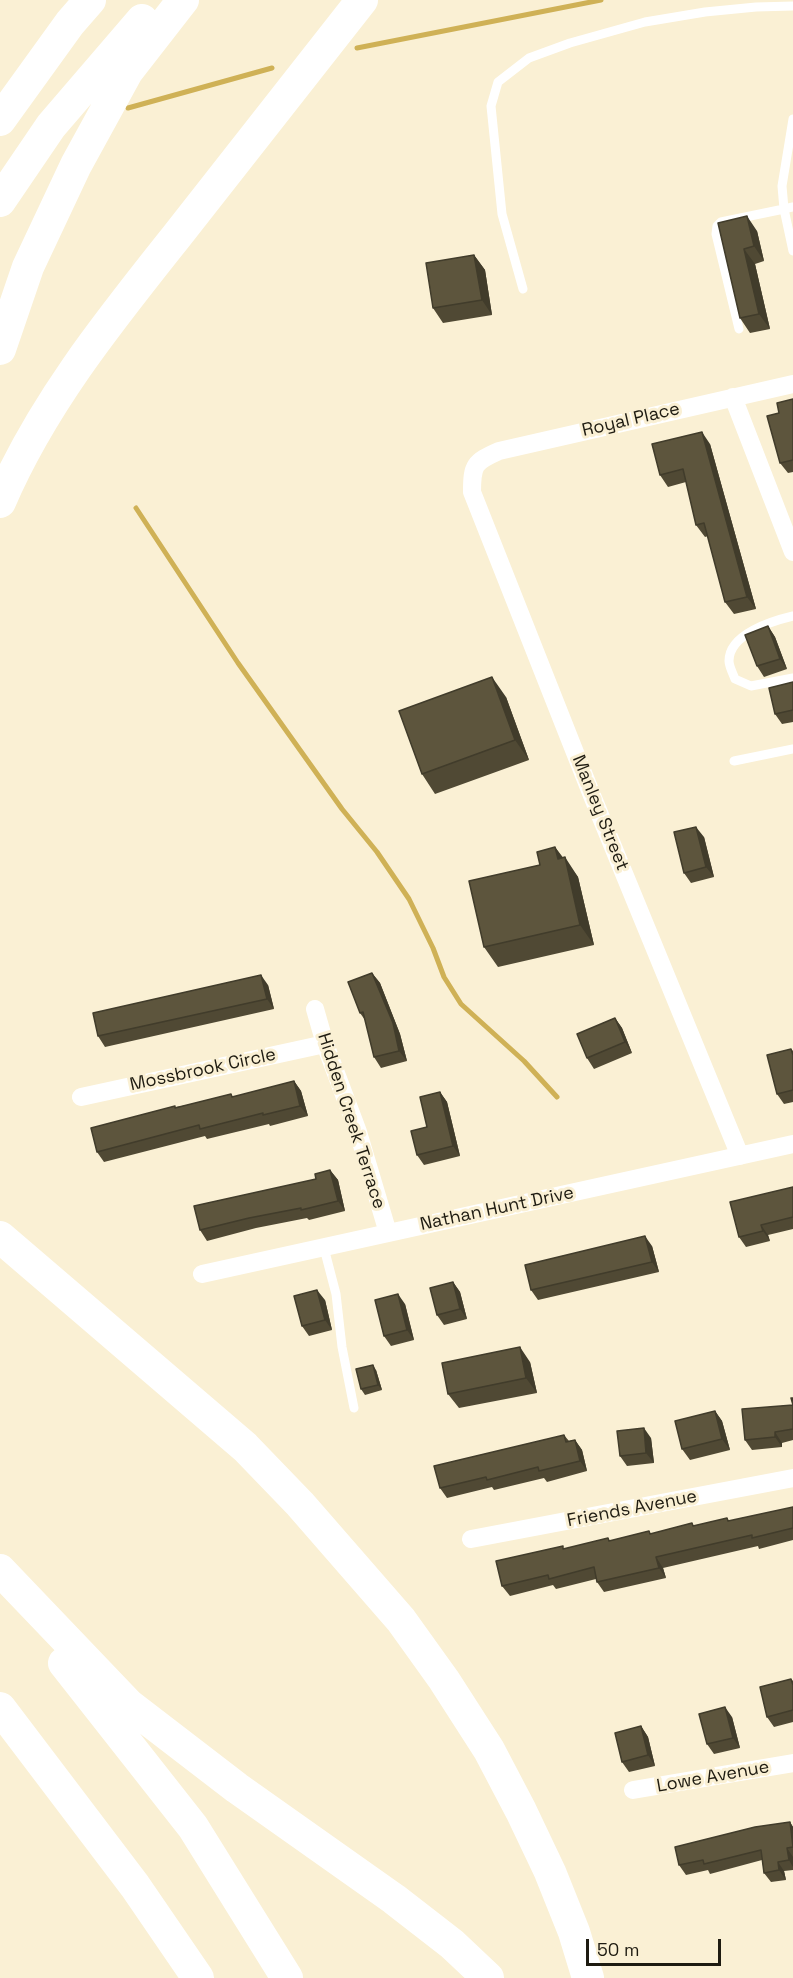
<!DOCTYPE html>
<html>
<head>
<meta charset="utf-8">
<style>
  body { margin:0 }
  #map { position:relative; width:793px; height:1978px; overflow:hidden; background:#faf0d4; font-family:"Space Grotesk",sans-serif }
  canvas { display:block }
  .scale { position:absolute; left:586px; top:1939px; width:135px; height:27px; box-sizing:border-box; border:3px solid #1e1b11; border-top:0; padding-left:8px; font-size:18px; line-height:21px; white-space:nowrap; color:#1e1b11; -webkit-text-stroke:4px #faf0d4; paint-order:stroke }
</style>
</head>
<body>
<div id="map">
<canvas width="793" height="1978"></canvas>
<div class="scale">50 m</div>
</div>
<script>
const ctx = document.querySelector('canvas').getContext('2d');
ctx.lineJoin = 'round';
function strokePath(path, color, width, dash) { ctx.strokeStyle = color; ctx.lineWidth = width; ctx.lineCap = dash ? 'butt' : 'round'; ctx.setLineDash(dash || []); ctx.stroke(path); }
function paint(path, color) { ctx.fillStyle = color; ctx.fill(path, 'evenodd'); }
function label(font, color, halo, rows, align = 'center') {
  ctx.font = font + ' "Space Grotesk",sans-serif'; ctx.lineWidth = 6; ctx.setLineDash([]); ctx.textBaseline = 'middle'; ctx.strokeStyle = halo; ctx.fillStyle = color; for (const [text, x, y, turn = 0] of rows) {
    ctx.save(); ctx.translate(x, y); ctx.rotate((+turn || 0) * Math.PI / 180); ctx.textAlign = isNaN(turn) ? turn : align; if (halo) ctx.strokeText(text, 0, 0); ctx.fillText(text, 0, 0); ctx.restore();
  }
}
const stream = new Path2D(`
  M357,48L601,0
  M128,108L272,68
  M136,508L238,663L342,809L377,852L409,899L433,948L444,977L461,1004L524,1061L557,1097`);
const service = new Path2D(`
  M793,207L784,209L793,251
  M523,289L502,214L491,106L498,82L529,58L570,43L645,22L705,12L756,7L793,6
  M739,329L716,234L717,226L721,222L784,209L782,186L793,119
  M793,616C772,621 729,634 729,661C729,666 733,674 735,679L751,686L793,678
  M734,761L793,749
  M324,1248L336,1294L342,1347L354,1408`);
const minor = new Path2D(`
  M733,397L793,552
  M315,1009L325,1044L358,1132L388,1233
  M81,1097L325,1044
  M740,1156L593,798L472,492C472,465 474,462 499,451L793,384
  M202,1274L793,1144
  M471,1539L793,1478
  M633,1790L793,1763`);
const motorway = new Path2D(`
  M0,120L70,23L90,0
  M0,201L51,126L142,20
  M0,349L28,267L76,165L127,72L183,0
  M0,502C42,404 110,320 176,237C238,158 300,79 362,0
  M0,1237L245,1447L300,1504L401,1620L444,1680L489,1750L521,1811L550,1872L574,1932L588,1978
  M0,1570L129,1705L237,1788L394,1899L452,1944L488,1978
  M64,1663L193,1827L287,1978
  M0,1708L135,1886L198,1978`);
const wall = new Path2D(`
  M718,223L757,231L764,261L755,264L770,329L750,333L740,318Z
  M474,255L485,270L492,315L443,323L433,308Z
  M793,399V472L788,473L780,463L779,413Z
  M710,444L756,609L734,614L725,602L708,536L705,537L696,525L686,482L668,487L660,475Z
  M768,626L775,637L787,669L764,677L757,666Z
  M793,682V722L782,724L775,714Z
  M506,697L529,760L435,794L422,774Z
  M704,837L714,877L691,883L684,873Z
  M555,847L578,877L594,945L498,967L484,947L540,865Z
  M372,973L380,983L400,1034L407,1061L381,1068L374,1057L365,1020L360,1013Z
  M268,985L274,1009L105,1047L98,1036Z
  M615,1018L622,1028L632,1053L594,1069L587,1058Z
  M791,1049L793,1051V1102L784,1104L777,1094Z
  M294,1081L301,1091L308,1116L270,1126L269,1124L207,1139L205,1136L104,1162L97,1152L176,1107L233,1097Z
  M440,1092L447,1102L460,1156L424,1165L417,1155Z
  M330,1170L338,1180L345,1211L309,1220L307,1218L256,1228L207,1241L200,1230L316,1179Z
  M793,1187V1229L768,1235L770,1241L746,1247L739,1237Z
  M652,1246L659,1272L538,1300L531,1290Z
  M453,1282L460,1292L467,1319L444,1325L437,1315Z
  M325,1300L332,1330L309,1336L302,1326Z
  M405,1304L414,1340L391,1346L384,1336Z
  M530,1362L537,1393L459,1408L448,1394Z
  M376,1370L382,1390L365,1395L361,1389Z
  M793,1398V1440L782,1443V1447L752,1450L745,1440L793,1405Z
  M715,1411L722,1421L730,1450L690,1460L682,1449Z
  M564,1435L569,1441L575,1440L582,1450L587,1471L547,1482L544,1478L494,1490L492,1487L447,1498L440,1488Z
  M651,1438L654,1463L627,1466L620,1456Z
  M793,1507V1540L759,1549L758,1546L663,1568L666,1578L604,1592L597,1582L596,1579L556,1589L553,1585L510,1596L502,1586L564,1549L608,1538L610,1541L649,1531L651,1534L695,1526L727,1518L729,1521Z
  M791,1679L793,1681V1722L774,1727L767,1717Z
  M732,1717L740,1748L714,1754L707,1744Z
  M641,1726L648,1737L655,1766L629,1772L622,1762Z
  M790,1822L793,1827V1870L784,1871L786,1880L771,1882L764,1873L762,1860L710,1874L708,1870L686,1875L679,1865Z`);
const shadedWall = new Path2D(`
  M747,216L757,231L764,261L754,246Z
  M744,249L755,264L770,329L759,314Z
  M474,255L485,270L492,315L482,300Z
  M702,432L710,444L756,609L747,597Z
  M768,626L775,637L787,669L780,659Z
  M492,677L506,697L529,760L515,740Z
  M696,827L704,837L714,877L706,867Z
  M555,847L566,863L565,857L578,877L594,945L580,925L558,859Z
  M372,973L380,983L400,1034L407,1061L399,1051Z
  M261,975L268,985L274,1009L267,999Z
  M615,1018L622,1028L632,1053L625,1042Z
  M294,1081L301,1091L308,1116L300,1106Z
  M440,1092L447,1102L460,1156L453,1146Z
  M330,1170L338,1180L345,1211L338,1201Z
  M761,1225L768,1235L770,1241L763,1231Z
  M645,1236L652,1246L659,1272L652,1262Z
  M453,1282L460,1292L467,1319L460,1309Z
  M317,1290L325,1300L332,1330L325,1320Z
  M398,1294L405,1304L414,1340L407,1330Z
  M520,1347L530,1362L537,1393L526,1378Z
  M373,1365L376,1370L382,1390L378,1385Z
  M715,1411L722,1421L730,1450L722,1439Z
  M644,1428L651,1438L654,1463L646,1453Z
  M775,1432L782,1443V1447L775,1437Z
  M575,1440L582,1450L587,1471L580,1461Z
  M656,1557L663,1568L666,1578L659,1568Z
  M725,1707L732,1717L740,1748L733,1738Z
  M641,1726L648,1737L655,1766L648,1755Z
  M790,1822L793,1827V1847Z
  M787,1848L793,1857V1867L789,1860Z
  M778,1862L784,1871L786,1880L779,1870Z`);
const building = new Path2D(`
  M747,216L754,246L744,249L759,314L740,318L718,223Z
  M474,255L482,300L433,308L426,263Z
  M793,399V460L780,463L767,416L779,413L777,403Z
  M702,432L747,597L725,602L704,523L696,525L683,469L660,475L652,444Z
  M768,626L780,659L757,666L745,635Z
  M492,677L515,740L422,774L399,711Z
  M793,682V710L775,714L769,688Z
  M696,827L706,867L684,873L674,832Z
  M555,847L558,859L565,857L580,925L484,947L469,881L540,865L537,852Z
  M372,973L393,1023L399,1051L374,1057L363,1012L360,1013L348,982Z
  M261,975L267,999L98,1036L93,1013Z
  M615,1018L625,1042L587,1058L577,1034Z
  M791,1049L793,1055V1090L777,1094L767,1055Z
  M294,1081L300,1106L263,1115V1113L200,1129L199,1125L97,1152L91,1128L175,1106V1108L231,1094L232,1097Z
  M440,1092L453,1146L417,1155L411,1131L427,1127L420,1097Z
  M330,1170L338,1201L301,1210V1208L249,1218L200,1230L194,1206L316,1179L315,1174Z
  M793,1187V1217L761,1225L763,1231L739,1237L730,1202Z
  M645,1236L652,1262L531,1290L525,1265Z
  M453,1282L460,1309L437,1315L430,1288Z
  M317,1290L325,1320L302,1326L294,1296Z
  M398,1294L407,1330L384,1336L375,1300Z
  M520,1347L526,1378L448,1394L442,1363Z
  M373,1365L378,1385L361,1389L356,1369Z
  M791,1398H793V1429L775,1432V1437L745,1440L742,1409L793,1405Z
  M715,1411L722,1439L682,1449L675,1421Z
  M644,1428L646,1453L620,1456L617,1431Z
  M564,1435L566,1442L575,1440L580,1461L539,1471L538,1467L487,1480L486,1477L440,1488L434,1466Z
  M793,1507V1528L752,1538V1535L656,1557L659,1568L597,1582L594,1567L549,1579L548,1575L502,1586L496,1561L563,1546V1549L608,1538L609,1541L649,1531L650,1534L692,1523L693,1526L727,1518L728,1521Z
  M791,1679L793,1685V1710L767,1717L760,1687Z
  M725,1707L733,1738L707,1744L699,1714Z
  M641,1726L648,1755L622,1762L615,1733Z
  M790,1822L793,1847L787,1848L789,1860L778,1862L779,1870L764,1873L761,1850L704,1864L703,1860L679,1865L675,1847L755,1827Z`);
const streetNames = [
  ["Royal Place",631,420,-13],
  ["Manley Street",600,813,68],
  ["Mossbrook Circle",203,1070,-12],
  ["Hidden Creek Terrace",351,1121,72],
  ["Nathan Hunt Drive",497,1209,-12],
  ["Friends Avenue",632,1509,-11],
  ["Lowe Avenue",713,1777,-10]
];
strokePath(stream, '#cfb156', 5);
strokePath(service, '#fff', 9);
strokePath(minor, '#fff', 18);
strokePath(motorway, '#fff', 32);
paint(wall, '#504934');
paint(shadedWall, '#413c2b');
paint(building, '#5d553d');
strokePath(building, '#413c2b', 1.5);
label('18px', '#1e1b11', '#faf0d4', streetNames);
</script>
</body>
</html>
